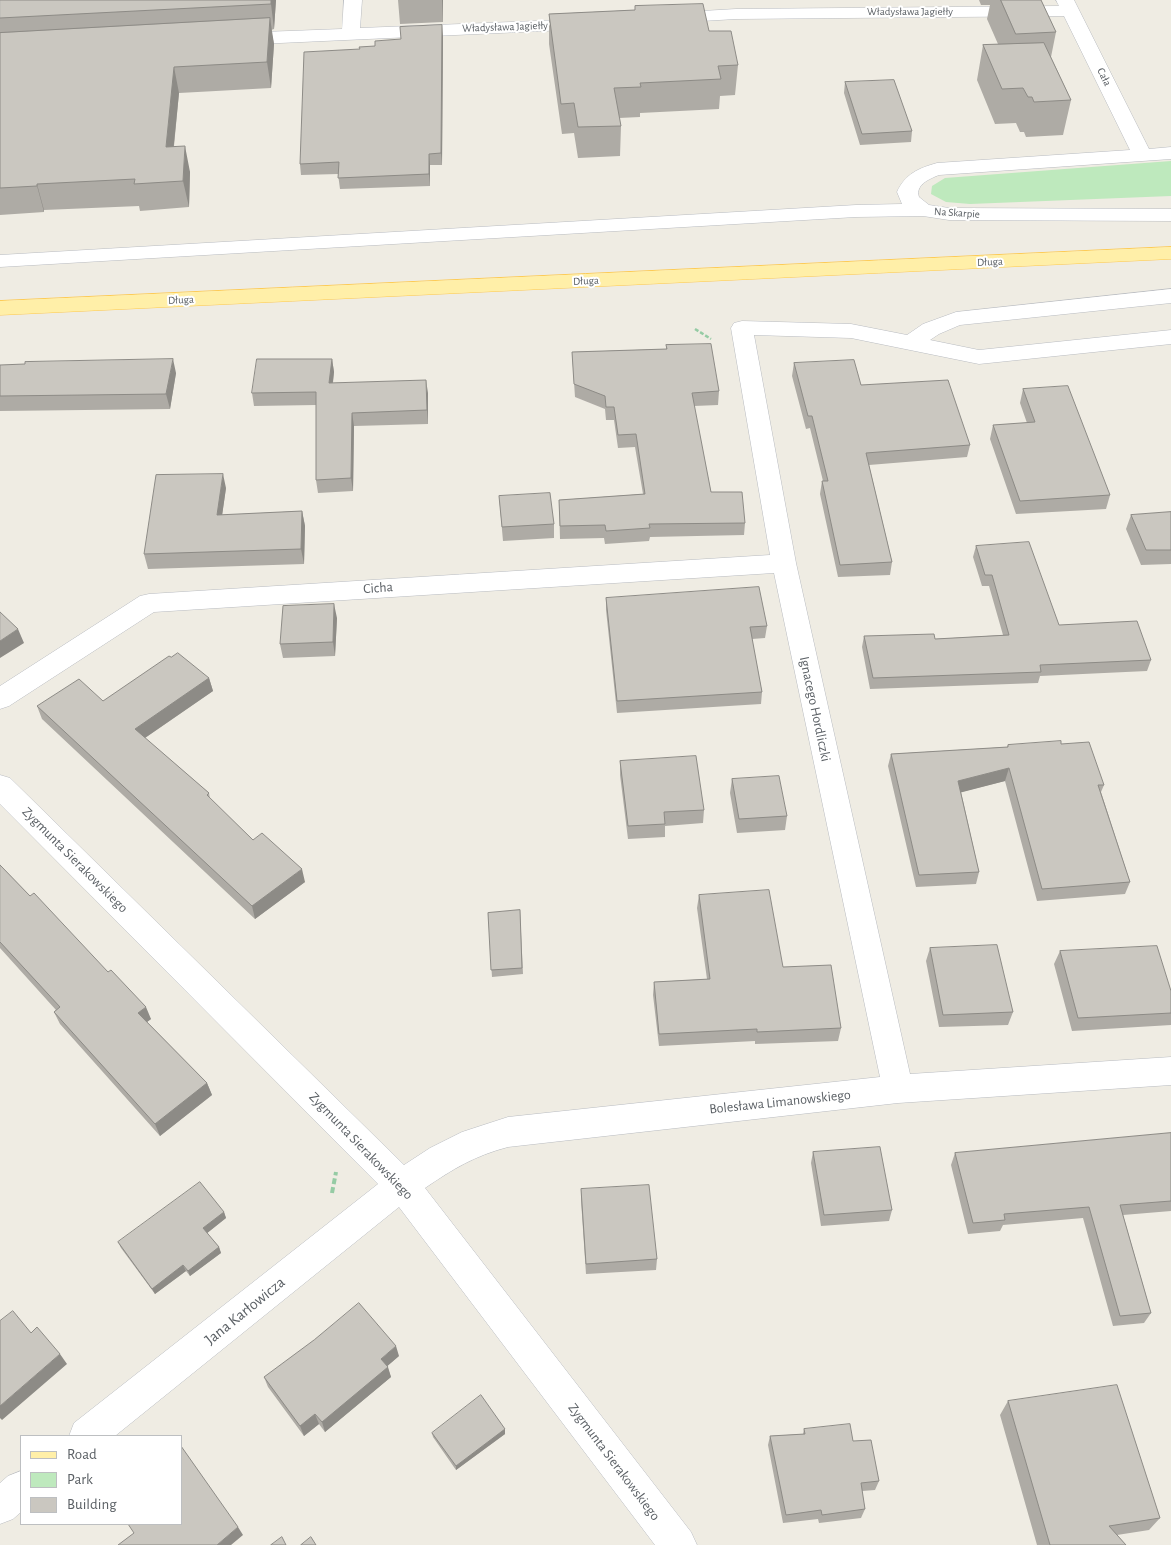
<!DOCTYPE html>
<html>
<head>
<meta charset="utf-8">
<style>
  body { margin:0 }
  #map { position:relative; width:1171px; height:1545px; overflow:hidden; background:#efece3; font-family:"Alegreya Sans",sans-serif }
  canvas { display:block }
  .legend { position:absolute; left:20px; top:1435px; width:162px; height:90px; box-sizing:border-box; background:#fff; border:1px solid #bdbfc1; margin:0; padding:6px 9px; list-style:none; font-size:15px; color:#5b6065 }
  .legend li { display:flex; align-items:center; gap:10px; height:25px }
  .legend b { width:25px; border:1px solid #bdbfc1 }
</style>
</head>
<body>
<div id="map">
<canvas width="1171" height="1545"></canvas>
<ul class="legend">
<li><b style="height:6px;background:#ffefa8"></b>Road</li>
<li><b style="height:14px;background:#bee9bd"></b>Park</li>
<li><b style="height:14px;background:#cac7c0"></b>Building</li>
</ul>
</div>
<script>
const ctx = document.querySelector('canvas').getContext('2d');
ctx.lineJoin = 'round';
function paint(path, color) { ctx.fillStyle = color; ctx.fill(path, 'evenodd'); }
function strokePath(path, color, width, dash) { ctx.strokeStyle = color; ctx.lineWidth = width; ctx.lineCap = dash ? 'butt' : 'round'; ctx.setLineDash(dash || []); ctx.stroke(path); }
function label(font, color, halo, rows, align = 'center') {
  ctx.font = font + ' "Alegreya Sans",sans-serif'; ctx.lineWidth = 4; ctx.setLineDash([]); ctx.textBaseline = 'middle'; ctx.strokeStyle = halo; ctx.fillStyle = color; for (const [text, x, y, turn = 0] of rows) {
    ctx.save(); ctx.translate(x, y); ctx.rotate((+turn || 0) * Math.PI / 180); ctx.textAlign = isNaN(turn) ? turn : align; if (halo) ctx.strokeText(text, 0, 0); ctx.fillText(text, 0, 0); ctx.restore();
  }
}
const green = new Path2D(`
  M1171,161V196L970,204L946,202L931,194L932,186L945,178Z`);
const pathFar1 = new Path2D(`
  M695,329L711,339`);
const path = new Path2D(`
  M332,1193L336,1172`);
const minor = new Path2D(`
  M344,0H362L360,28L587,19L593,20L596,24L593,28L587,29L236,45L230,43L227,39L230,35L236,33L342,29Z
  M1056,0H1074L1149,149L1171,147V159L939,175C929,179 915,185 919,197L929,205L949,208L1171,209V221L949,220L923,216L856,217L0,267V255L856,205L902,204L897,192C905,174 919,168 937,163L1130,150L1064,16L736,19L668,23L662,22L659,18L662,14L668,13L736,9L1059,6Z
  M1171,289V303L960,325L939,334L930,340L979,350L1171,330V344L979,364L851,338L754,335L796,563L910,1074L1171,1057V1085L898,1103L508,1147C474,1156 453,1169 425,1188L691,1532L697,1545H655L399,1207L115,1436H69L74,1423L378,1184L0,804V775L10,778L404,1165L430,1148L462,1132L508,1117L880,1077L774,573L154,612L9,706L0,709V686L140,596L149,594L770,555L731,328L734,323L742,321L851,324L907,335L923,324L956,312Z
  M21,1471V1512L13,1519L0,1524V1483L8,1476Z`);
const major = new Path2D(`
  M1171,247V259L0,315V301Z`);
const wall = new Path2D(`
  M0,0H276L274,29L271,30L274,44L271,88L179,93L174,146L190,172L189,207L140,211L139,206L44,210V212L0,215Z
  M398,0H443V22L400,24Z
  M979,0H1041L1056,32L1051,57L1071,100L1063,135L1026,137L1024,132H1020L1016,123L995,124L977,80L983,45L998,44L987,19L990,5H981Z
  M635,6L709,31L738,65L735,95L720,96L719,109L640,113V117L619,118L621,126L620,156L578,158L574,133L562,134L549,44V14L635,10Z
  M443,36L442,165H430V186L340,189L338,174L301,175L300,164L360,49L375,46Z
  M845,82L912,131L911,142L860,145L844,93Z
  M666,345L719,391L718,405L694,406L711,492L745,523L744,535L650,537L649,541L605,544L604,538L560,539L559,500L643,494L635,447L618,448L614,420H606L605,409L575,397L572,352L666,349Z
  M332,359L334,372L333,383L428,393V424L354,426L353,491L318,493L316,480V405L254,406L252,393Z
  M794,363L861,385L970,445L967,457L869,465L892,562L890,575L838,577L820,494L822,481H823L810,428L806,429L792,376Z
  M0,365L176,373L170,409L0,411Z
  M1023,389L1110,495L1106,509L1016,514L990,439L993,425L1027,423L1020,403Z
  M226,488L222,515L302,511L305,526L304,564L148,569L144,554Z
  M499,496L554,524V538L503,541Z
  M1171,512V564L1141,565L1126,529L1131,515Z
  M976,546L1059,625L1151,660L1147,671L1040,676L1038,683L870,689L862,647L864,636L935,639L1003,635L989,586H982L973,557Z
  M606,598L767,626L765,638L752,639L762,692L761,704L617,713L606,610Z
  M337,618L335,656L283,658L280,644Z
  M209,678L213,691L145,738L209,793L210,799L253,840L305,882L255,919L42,719L37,706L103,701Z
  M1061,744L1104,785L1101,792L1130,882L1125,894L1037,901L1005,781L961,792L979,872L976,884L916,887L888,766L891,754L1007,747L1008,745Z
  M620,761L704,810L703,823L665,826V837L628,839L620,775Z
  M732,779L787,816L785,830L737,833L730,793Z
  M0,865L30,896L151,1019L147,1022L207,1083L212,1095L160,1136L60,1024L54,1012L56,1010L0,948Z
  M699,895L783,967L841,1028L838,1041L755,1044V1041L659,1046L653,995L654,982L707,979L697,908Z
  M520,910L523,974L492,977L488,913Z
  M930,948L1013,1012L1008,1025L939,1027L926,961Z
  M1060,951L1171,991V1025L1072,1031L1054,964Z
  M1171,1133V1211L1123,1215L1151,1313L1144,1323L1113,1326L1083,1218L1003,1225L1000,1231L968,1234L951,1165L955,1153Z
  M813,1152L892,1210L889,1221L821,1226L811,1163Z
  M581,1189L657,1259L656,1270L586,1274L581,1200Z
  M224,1212L226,1218L207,1233L219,1247L221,1253L190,1276L186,1271L155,1294L121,1248L118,1242Z
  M399,1356L387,1366L391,1377L325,1432L319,1424L304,1436L268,1387L264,1377Z
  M1008,1401L1160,1518L1149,1530L1117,1535L1126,1545H1037L1000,1415Z
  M505,1429V1434L456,1470L433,1437L432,1433Z
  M804,1429L853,1441L879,1481L875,1490L862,1491L865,1509L861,1518L819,1523L818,1519L783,1523L768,1445L770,1436L803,1434Z`);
const shadedWall = new Path2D(`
  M271,0H276L274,29L271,4Z
  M442,0H443V22Z
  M270,18L274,44L271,88L267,62Z
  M442,25L443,36L442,165L441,153Z
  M174,67L179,93L171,173L166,147Z
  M185,146L190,172L189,207L183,181Z
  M429,154L430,165V186L429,174Z
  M37,184L44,210V212L37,186Z
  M173,359L176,373L170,409L166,394Z
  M332,359L334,372L331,397L329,383Z
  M426,380L428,393V424L427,410Z
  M352,413L354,426L353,491L351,478Z
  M223,474L226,488L220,530L217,515Z
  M302,511L305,526L304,564L301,549Z
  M334,604L337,618L335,656L333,642Z
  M18,629L24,643L0,658V641Z
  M209,678L213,691L139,742L135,729Z
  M1009,768L1005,781L955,794L958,781Z
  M302,869L305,882L255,919L252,906Z
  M146,1007L151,1019L143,1025L138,1013Z
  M207,1083L212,1095L160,1136L155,1124Z
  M224,1212L226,1218L206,1234L203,1228Z
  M219,1247L221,1253L190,1276L188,1271Z
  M183,1265L186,1271L155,1294L152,1289Z
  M396,1346L399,1356L384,1369L381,1359Z
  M60,1354L67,1364L2,1420L0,1418V1406Z
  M388,1367L391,1377L325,1432L322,1422Z
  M315,1414L319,1424L304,1436L300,1426Z
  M505,1429V1434L456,1470V1466Z
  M238,1527L243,1535L231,1545H217Z`);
const building = new Path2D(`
  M0,0H271V4L0,18Z
  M1001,0H1041L1056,32L1016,34Z
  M703,4L709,31H731L738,65L718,66L721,79L640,83L641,87L614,88L621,126L578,127L574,103L561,104L549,14L635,10V6Z
  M270,18L267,62L174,67L166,147L185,146L183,181L134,184L135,179L37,184V186L0,188V33Z
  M442,25L441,153L429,154V174L338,178L339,162L300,164L304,52L360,49L359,47L375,46V41L401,39L400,27Z
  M1044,43L1071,100L1034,102L1032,97H1028L1023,88L1002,89L983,45Z
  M894,80L912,131L862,134L845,82Z
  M711,344L719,391L692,393L711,492H742L745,523L649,524L650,528L606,531L605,525L560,526L559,500L645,494L636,434L618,435L614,407H606L605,396L574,384L572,352L667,349L666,345Z
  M173,359L166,394L0,396V365L25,364V362Z
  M257,359H332L329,383L426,380L427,410L352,413L351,478L316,480V392L252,393Z
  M854,360L861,385L948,380L970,445L866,453L892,562L840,565L822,481H828L812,416H808L794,363Z
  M1068,386L1110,495L1020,501L993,425L1035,422L1023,389Z
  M223,474L217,515L302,511L301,549L144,554L156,475Z
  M550,493L554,524L502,527L499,496Z
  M1171,512V550H1146L1131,515Z
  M1029,542L1059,625L1137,621L1151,660L1040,665L1041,672L873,678L864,636L934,634L935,639L1009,635L992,575H985L976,546Z
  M759,587L767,626L750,627L762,692L617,701L606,598Z
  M334,604L333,642L280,644L283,606Z
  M0,612L18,629L0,641Z
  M178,653L209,678L135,729L209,793L207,795L253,840L262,833L302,869L252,906L37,706L79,679L103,701L169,656L171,657Z
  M1061,741V744L1089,742L1104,785H1098L1130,882L1042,889L1009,768L958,781L979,872L919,875L891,754L1008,747V745Z
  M696,756L704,810L664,812L665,824L628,826L620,761Z
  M779,776L787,816L739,819L732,779Z
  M0,865L30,896L34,893L108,972L111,970L146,1007L138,1013L207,1083L155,1124L54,1012L60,1007L0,942Z
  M769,890L783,967L831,965L841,1028L757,1032V1029L659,1034L654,982L710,979L699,895Z
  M520,910L522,968L491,970L488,913Z
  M997,945L1013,1012L943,1015L930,948Z
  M1157,946L1171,991V1013L1078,1018L1060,951Z
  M1171,1133V1201L1120,1205L1151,1313L1120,1316L1089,1207L1004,1214L1005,1220L973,1223L955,1153Z
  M880,1147L892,1210L824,1215L813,1152Z
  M200,1182L224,1212L203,1228L219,1247L188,1271L183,1265L152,1289L118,1242Z
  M649,1185L657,1259L586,1264L581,1189Z
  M359,1303L396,1346L381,1359L388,1367L322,1422L315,1414L300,1426L264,1377L314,1340Z
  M13,1311L31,1333L37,1327L60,1354L0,1406V1321Z
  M1117,1385L1160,1518L1109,1526L1126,1545H1050L1008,1401Z
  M481,1395L505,1429L456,1466L432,1433Z
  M850,1424L853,1441L871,1440L879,1481L861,1483L865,1509L822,1515L821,1510L786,1515L770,1436L805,1434L804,1429Z
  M181,1446L238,1527L217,1545H118L134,1533L128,1524H181Z
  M282,1537L286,1545H271Z
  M311,1537L316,1545H301Z`);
const farStreetnames = [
  ["Władysława Jagiełły",910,12],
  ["Władysława Jagiełły",505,27,-2],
  ["Cała",1104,77,64],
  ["Na Skarpie",957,213,4],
  ["Długa",990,262,-3],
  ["Długa",586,281,-3],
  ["Długa",181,300,-3]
];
const streetNames = [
  ["Cicha",378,588,-4],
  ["Ignacego Hordliczki",815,709,78],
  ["Zygmunta Sierakowskiego",75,860,45],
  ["Bolesława Limanowskiego",780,1102,-6],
  ["Zygmunta Sierakowskiego",361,1146,46],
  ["Zygmunta Sierakowskiego",614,1462,53]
];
const nearStreetnames = [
  ["Jana Karłowicza",245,1311,-39]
];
paint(green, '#bee9bd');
strokePath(minor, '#b8bbc0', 1);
strokePath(major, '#fdc84e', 1);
strokePath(pathFar1, '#95cba4', 2.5, [4, 2]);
strokePath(path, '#95cba4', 4, [6, 3]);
paint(minor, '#fff');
paint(major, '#ffefa8');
paint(wall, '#aeaba5');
paint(shadedWall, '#8d8b86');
paint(building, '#cac7c0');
strokePath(building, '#8d8b86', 1);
label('11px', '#5b6065', '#fff', farStreetnames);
label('14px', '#5b6065', '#fff', streetNames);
label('16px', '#5b6065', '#fff', nearStreetnames);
</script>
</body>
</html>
